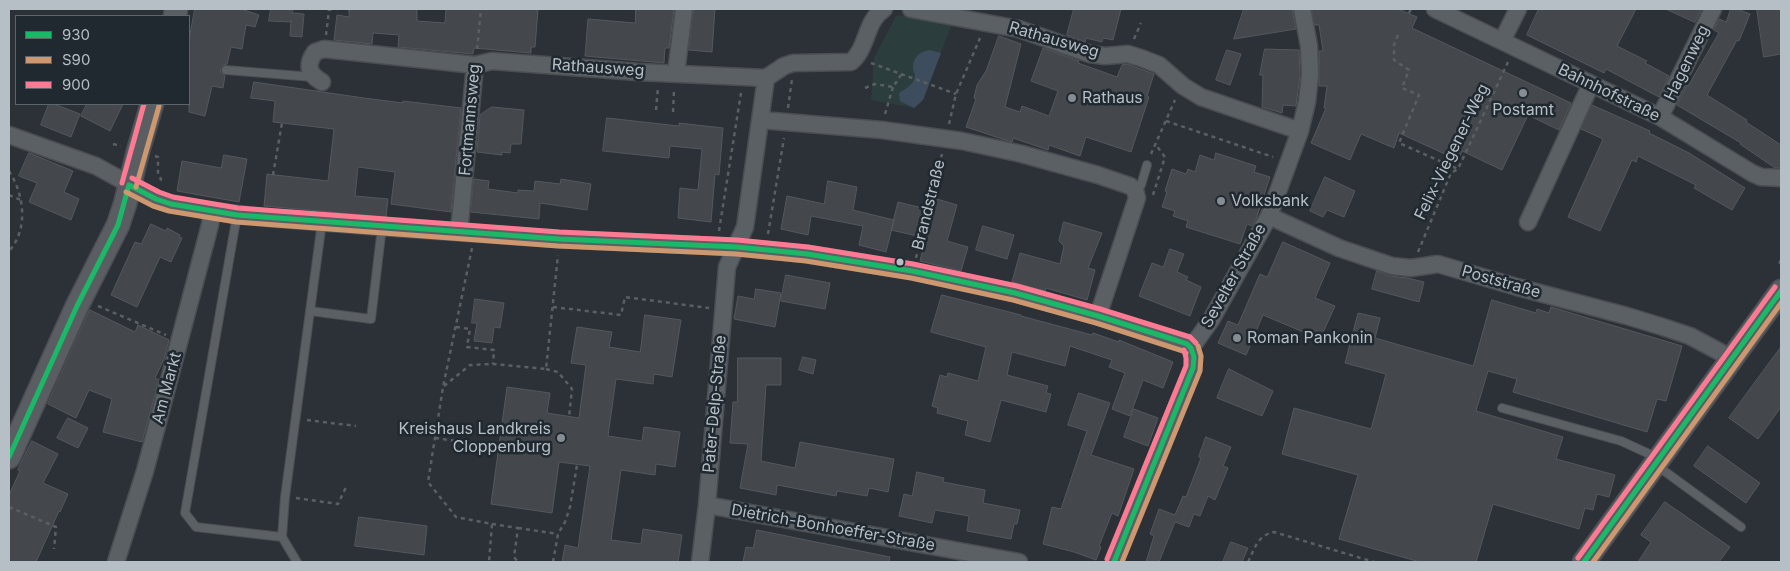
<!DOCTYPE html>
<html>
<head>
<meta charset="utf-8">
<style>
  body { margin:0 }
  #map { position:relative; width:1790px; height:571px; overflow:hidden; background:#2c3137; font-family:Inter,sans-serif }
  canvas { display:block }
  .frame { position:absolute; inset:0; border:10px solid #b6bec6; pointer-events:none }
  .legend { position:absolute; left:15px; top:15px; width:175px; height:90px; box-sizing:border-box; background:#202830; border:1px solid #5c646c; margin:0; padding:6px 9px; list-style:none; font-size:15px; color:#b6bec6 }
  .legend li { display:flex; align-items:center; gap:10px; height:25px }
  .legend b { width:25px; border:1px solid #5c646c }
</style>
</head>
<body>
<div id="map">
<canvas width="1790" height="571"></canvas>
<div class="frame"></div>
<ul class="legend">
<li><b style="height:6px;background:#1ab867"></b>930</li>
<li><b style="height:6px;background:#cd976f"></b>S90</li>
<li><b style="height:6px;background:#fe7a93"></b>900</li>
</ul>
</div>
<script>
const ctx = document.querySelector('canvas').getContext('2d');
ctx.lineJoin = 'round';
function paint(path, color) { ctx.fillStyle = color; ctx.fill(path, 'evenodd'); }
function strokePath(path, color, width, dash) { ctx.strokeStyle = color; ctx.lineWidth = width; ctx.lineCap = dash ? 'butt' : 'round'; ctx.setLineDash(dash || []); ctx.stroke(path); }
function label(font, color, halo, rows, align = 'center') {
  ctx.font = font + ' Inter,sans-serif'; ctx.lineWidth = 5; ctx.setLineDash([]); ctx.textBaseline = 'middle'; ctx.strokeStyle = halo; ctx.fillStyle = color; for (const [text, x, y, turn = 0] of rows) {
    ctx.save(); ctx.translate(x, y); ctx.rotate((+turn || 0) * Math.PI / 180); ctx.textAlign = isNaN(turn) ? turn : align; if (halo) ctx.strokeText(text, 0, 0); ctx.fillText(text, 0, 0); ctx.restore();
  }
}
const green = new Path2D(`
  M911,14L951,26L923,100L914,108L871,100L874,58L896,16Z`);
const water = new Path2D(`
  M930,50L941,53L923,100L914,108L900,101L899,93C905,89 914,85 915,76C915,75 913,70 913,69C912,58 920,51 930,50Z`);
const building = new Path2D(`
  M195,9H241L259,15L255,27L246,25L242,49L231,47L227,64L223,65L220,69L221,73L225,76L223,88L212,86L205,116L189,112V41Z
  M271,9H293L292,13L304,14L302,37L290,36L291,20V22L269,21Z
  M349,9H417V21L445,23L446,9H538L535,47H531V53L474,48L473,54L398,47L399,35L373,33L372,44L334,40L337,15L349,17Z
  M636,9H674L669,48H665L664,63L585,56L588,19L635,23Z
  M694,9H715L712,52L689,50Z
  M1074,9H1121L1113,40L1103,38L1102,42L1086,38L1085,42L1067,35Z
  M1244,9H1292L1296,29L1234,39Z
  M1312,9H1398L1417,17L1412,28L1571,103L1559,130L1528,115L1502,170L1462,151L1458,160L1399,133L1394,148L1361,134L1350,160L1311,143L1326,108H1324L1327,86H1319V51H1323L1319,25H1315Z
  M1539,9H1636L1617,46L1647,61L1645,63L1669,76L1659,97L1606,69L1604,73L1527,35Z
  M1666,9H1698L1701,10L1695,22Z
  M1731,9H1737L1750,14L1739,41L1737,40L1707,95L1747,120L1746,122L1781,145V168H1775L1740,144L1741,143L1677,105L1687,85L1688,86L1719,33L1714,30L1719,19L1726,22Z
  M1757,9H1781V54L1764,57Z
  M999,36L1021,44L1005,107L1020,112L1022,106L1049,116L1058,91L1031,81L1043,48L1079,61L1078,63L1117,77L1122,65L1127,64L1154,74L1147,96L1149,97L1131,152L1086,137L1080,156L1049,145L1048,150L1013,138L1012,142L1002,139L966,127L976,99L974,98L977,85L986,71Z
  M1265,49L1299,50L1300,75L1296,106L1283,105L1282,113L1262,107L1263,75H1260Z
  M1227,50L1241,54L1230,85L1216,80Z
  M254,82L364,98L403,103V101L461,108L451,212L391,204L395,172L358,167L355,196L388,199L386,217L264,206L267,174L328,181L334,129L273,122L275,101L251,98Z
  M49,104H54L80,114L71,137L41,125Z
  M87,104H123L110,131L81,116Z
  M1592,105L1650,131L1649,133L1689,153L1745,188L1732,210L1694,188L1696,185L1638,156L1636,162L1632,160L1600,231L1568,217L1603,139L1581,129Z
  M492,107L524,110L521,144H511L510,153L502,152V155L477,152L480,115Z
  M607,118L679,126V123L723,128L719,175L715,174L711,222L678,218L680,188L698,190L702,149L670,146L669,158L603,151Z
  M29,153L73,171L64,192L79,199L71,220L29,202L37,183L19,176Z
  M1216,153L1256,166L1254,172L1270,177L1256,219L1252,226L1247,224L1240,244L1186,227L1188,221L1173,216L1175,211L1162,207L1167,192L1165,191L1172,169L1186,174L1188,169L1195,172L1200,155L1214,160Z
  M224,155L247,159L239,202L177,191L182,161L221,168Z
  M1325,177L1355,191L1344,217L1327,210L1323,217L1310,211Z
  M474,179L489,181L488,189L518,193V190L534,191L535,181L560,184L561,179L591,184L587,210L540,203L539,219L471,212Z
  M828,181L857,187L853,210L894,220L886,252L859,245L863,226L811,216L808,235L781,229L787,196L824,204Z
  M937,199L957,205L947,241L968,247L961,271L920,261L926,238L891,230L898,202L934,211Z
  M1064,222L1102,233L1088,268L1095,270L1087,300L1046,288L1045,291L1012,282L1020,253L1060,264L1064,246L1059,241Z
  M151,224L166,231L167,228L180,235L179,237L182,238L171,262L160,257L137,307L111,295L135,242L141,244Z
  M983,226L1014,235L1007,259L976,250Z
  M1283,242L1330,263L1315,298L1335,306L1320,339L1263,315L1246,355L1218,343L1228,321L1238,325L1260,274L1267,277Z
  M1170,249L1184,254L1177,272L1188,277L1186,280L1201,287L1190,316L1139,296L1152,263L1163,267Z
  M1377,271L1389,276L1407,278L1424,282L1419,302L1372,289Z
  M786,275L830,283L825,309L781,301Z
  M756,289L781,293L775,327L734,319L738,296L754,299Z
  M942,295L1021,315V316L1092,335L1093,333L1119,342V340L1173,362L1163,388L1143,380L1130,416L1112,409L1125,373L1109,367L1112,360L1070,346L1065,366L1012,352L1007,375L1048,386L1046,393L1051,394L1046,412L1001,400L990,442L965,435L968,421L937,413L938,408L932,406L940,375L947,377L948,373L978,381L986,347L931,332Z
  M475,299L504,303L500,328L494,327L492,343L474,341L477,323H472Z
  M1492,300L1536,313L1537,309L1549,313L1551,307L1682,346L1666,401L1657,399L1647,432L1513,392L1517,379L1488,371L1476,411L1563,437L1556,459L1615,475L1609,497L1597,494L1593,510L1585,508L1579,529L1493,504L1476,562H1420L1339,539L1358,475L1282,454L1294,408L1371,429L1386,374L1345,363L1358,313L1380,318L1375,338L1473,366Z
  M90,310L135,332L138,325L169,340L164,359L155,378L159,380L142,442L103,432L112,399L89,390L76,418L48,404Z
  M645,315L681,320L672,377L654,374L653,384L616,379L608,436L642,441L644,427L680,432L675,467L656,464L655,475L621,470L611,540L641,544L643,529L682,535L678,562H562L565,545L578,548L590,466L559,462L552,513L491,504L507,387L550,393L547,413L579,418L586,365L571,363L577,327L612,332L609,347L640,352Z
  M1781,347V407L1758,439L1729,418Z
  M803,357L816,360L813,374L799,370Z
  M738,358H781V385H766L761,461L795,468L800,442L894,459L888,492L869,488L867,496L837,491L836,496L777,485L776,495L740,488L748,444L730,443L733,402H737Z
  M1229,369L1273,391L1262,416L1217,398Z
  M1079,393L1110,403L1091,455L1134,469L1118,516L1112,513L1099,546L1101,547L1096,560L1074,552L1043,544L1052,507L1061,509L1087,431L1068,425Z
  M1134,409L1158,418L1148,446L1124,437Z
  M68,418L88,428L78,448L57,438Z
  M1206,437L1231,447L1223,466L1228,468L1215,500L1208,496L1200,516L1194,514L1189,527L1175,522L1159,562H1146L1154,536L1150,534L1159,509L1175,515L1183,496L1186,497L1201,458L1199,457Z
  M32,441L58,454L43,483L68,494L60,512L59,511L36,562H9V495L20,471L18,470Z
  M1708,446L1760,483L1746,503L1694,466Z
  M917,472L944,478L943,482L985,490L983,503L1020,510L1017,524H1014L1011,539L967,531L969,516L935,510L932,523L899,516L904,494L912,496Z
  M1665,502L1730,547L1719,562H1638L1651,542L1641,535Z
  M359,517L427,526L424,555L355,546Z
  M757,530L890,557L889,562H743L746,547L753,548Z
  M1231,542L1248,548L1242,562H1223Z`);
const path = new Path2D(`
  M1409,13L1411,9
  M326,35L329,10L332,9
  M1398,35L1394,45V60L1409,70L1402,88L1419,95L1399,143L1458,169
  M1134,39L1141,23
  M477,49L481,9
  M871,63L956,94
  M865,88L875,84L893,87L901,75
  M788,108L792,79
  M656,110L658,87
  M673,112L674,90
  M885,114L893,87
  M1166,121L1273,157
  M949,124L956,94L980,38
  M113,144L121,146
  M1151,154L1175,100
  M155,156L158,157V175L161,179L160,183
  M9,171C24,194 29,229 9,251
  M273,175L282,123
  M9,195L21,200
  M1153,195L1165,157L1156,145
  M719,231L741,93
  M768,234L784,138
  M472,248L443,387L428,482L456,517L492,524L489,562
  M1418,252L1451,173L1458,169L1508,62
  M916,258L942,154
  M1781,260L1779,264L1781,267
  M98,306L166,335
  M553,307L621,315L625,297L709,308
  M456,327L470,329L467,347L494,350L493,364
  M546,369L558,372L572,389L569,417
  M444,386L470,365L493,364L546,369L558,255
  M307,420L356,426
  M435,438L505,448
  M296,498L338,504L347,485
  M9,507L56,527L54,549
  M492,524L518,528L514,557L518,562
  M518,528L558,534
  M553,562L558,534L565,522L570,507L577,465
  M1248,562C1255,548 1257,536 1274,532L1374,562`);
const lane = new Path2D(`
  M226,70L313,77
  M1135,190L1141,185L1147,165
  M237,215L185,513L196,527L282,537
  M310,311L371,319L382,227
  M1502,408L1621,441L1656,457
  M1656,465L1741,527
  M297,562L282,537L285,497L322,222`);
const street = new Path2D(`
  M911,9L1019,29L1090,54L1105,56L1128,54L1141,58L1159,65L1183,86L1201,97L1300,131
  M1435,9L1660,117L1752,173L1761,177L1781,178
  M1502,41L1518,9
  M676,73L684,9
  M322,82C308,74 306,65 315,52L324,49L475,65L492,61L638,72L766,78L784,66L793,63L851,62C868,48 865,21 884,9
  M1660,117L1713,9
  M761,120L882,130L962,141L1022,154L1098,175L1130,186L1135,190L1137,198L1098,316
  M9,135L96,166L156,199L171,204L212,211L269,218L382,227L559,239L737,247L807,254L912,271L1015,293L1098,316L1172,339L1187,344L1191,348
  M1269,216L1339,248L1392,266L1411,268L1438,264L1517,287L1627,316L1663,327L1690,336L1733,359
  M1528,222L1591,84
  M459,232L475,65
  M1191,348L1211,320L1269,216L1300,131L1307,102L1310,75L1309,46L1302,9
  M707,505L1019,562
  M116,562L145,471L210,225L212,211
  M700,562L707,505L727,267L745,227L766,78
  M1114,562L1193,368L1194,357L1191,348`);
const secondary = new Path2D(`
  M175,16L176,9
  M9,457L77,306L118,225L125,204L138,151L152,104
  M1584,562L1781,291`);
const bus1 = new Path2D(`
  M129,185L156,199L171,204L237,215L559,239L737,247L807,254L912,271L1015,293L1098,316L1172,339L1187,344L1191,348
  M9,457L77,306L118,225L129,185
  M1114,562L1193,368L1194,357L1191,348
  M1584,562L1781,291`);
const bus2 = new Path2D(`
  M136,187L159,106
  M126,192L153,206L169,211L236,222L558,246L736,254L806,261L911,278L1013,300L1096,323L1183,351L1186,353
  M1122,562L1200,371L1201,356L1198,346
  M1593,562L1781,303`);
const bus3 = new Path2D(`
  M132,178L159,192L173,197L238,208L559,232L737,240L808,247L913,264L1017,286L1100,309L1174,332L1190,337L1196,343
  M122,183L144,104
  M1578,558L1775,287
  M1107,559L1186,366V358L1184,350`);
const markers = [
  [1523,93,5,"#868d94"],
  [1072,98,5,"#868d94"],
  [1221,201,5,"#868d94"],
  [900,262,4.5,"#b6bec6"],
  [1237,338,5,"#868d94"],
  [561,438,5,"#868d94"]
];
const streetNames = [
  ["Rathausweg",1054,40,16],
  ["Hagenweg",1687,63,-64],
  ["Rathausweg",598,68,4],
  ["Bahnhofstraße",1609,93,26],
  ["Fortmannsweg",470,120,-85],
  ["Felix-Viegener-Weg",1452,152,-64],
  ["Brandstraße",929,205,-76],
  ["Sevelter Straße",1234,276,-61],
  ["Poststraße",1501,282,16],
  ["Am Markt",167,388,-75],
  ["Pater-Delp-Straße",715,404,-85],
  ["Dietrich-Bonhoeffer-Straße",833,528,10]
];
const poiNames = [
  ["Rathaus",1082,98],
  ["Postamt",1523,110,"center"],
  ["Volksbank",1231,201],
  ["Roman Pankonin",1247,338],
  ["Kreishaus Landkreis",551,429,"right"],
  ["Cloppenburg",551,447,"right"]
];
paint(green, '#2c3d3d');
paint(water, '#3d4d5e');
paint(building, '#44484c');
strokePath(building, '#53585e', 1);
strokePath(lane, '#4a4d52', 10);
strokePath(street, '#4a4d52', 19);
strokePath(secondary, '#4a4d52', 25);
strokePath(path, '#5a5f62', 2.5, [4, 4]);
strokePath(lane, '#5b6064', 8);
strokePath(street, '#5b6064', 16);
strokePath(secondary, '#5a5e63', 22);
strokePath(bus1, '#1ab867', 5);
strokePath(bus2, '#cd976f', 5);
strokePath(bus3, '#fe7a93', 5);
for (const [x, y, r, color] of markers) { const dot = new Path2D(); dot.arc(x, y, r, 0, 2 * Math.PI); ctx.fillStyle = color; ctx.fill(dot); strokePath(dot, '#202830', 2); }
label('16px', '#b6bec6', '#202830', streetNames);
label('16px', '#b6bec6', '#202830', poiNames, 'left');
</script>
</body>
</html>
